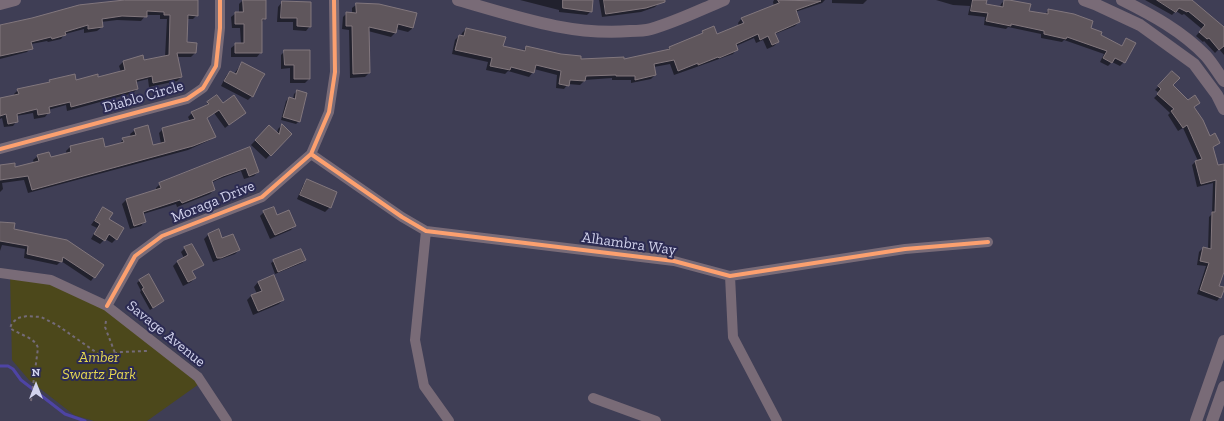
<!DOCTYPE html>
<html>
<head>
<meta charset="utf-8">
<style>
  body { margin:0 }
  #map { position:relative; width:1224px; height:421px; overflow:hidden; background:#3f3e55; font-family:"Zilla Slab",serif }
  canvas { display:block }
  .north { position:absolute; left:16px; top:365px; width:40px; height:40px; -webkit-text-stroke:3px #2c2b53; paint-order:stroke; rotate:0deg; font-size:11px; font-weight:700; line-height:16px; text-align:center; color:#d1d2ec }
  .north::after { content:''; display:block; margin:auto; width:14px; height:18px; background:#d1d2ec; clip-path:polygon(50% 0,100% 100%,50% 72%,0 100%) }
</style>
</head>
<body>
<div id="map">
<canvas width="1224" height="421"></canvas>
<div class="north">N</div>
</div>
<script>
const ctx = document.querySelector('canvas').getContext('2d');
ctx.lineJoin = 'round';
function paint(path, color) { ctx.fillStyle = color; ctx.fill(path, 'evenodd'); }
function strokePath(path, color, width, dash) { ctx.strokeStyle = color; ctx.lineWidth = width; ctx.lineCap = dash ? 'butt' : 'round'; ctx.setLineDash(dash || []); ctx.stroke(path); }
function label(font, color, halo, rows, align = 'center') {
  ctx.font = font + ' "Zilla Slab",serif'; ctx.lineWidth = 4; ctx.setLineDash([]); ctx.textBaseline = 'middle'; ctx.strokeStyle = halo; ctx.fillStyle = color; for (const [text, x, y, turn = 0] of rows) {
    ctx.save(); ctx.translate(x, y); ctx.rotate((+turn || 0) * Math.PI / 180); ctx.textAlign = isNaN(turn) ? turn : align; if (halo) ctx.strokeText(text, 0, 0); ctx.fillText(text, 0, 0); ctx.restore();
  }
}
const green = new Path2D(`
  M10,274L47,283L104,306L199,384L147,421H94L74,415L29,380L12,360Z`);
const shadow = new Path2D(`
  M126,0H164L197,15L193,19H187L186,43L195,53L191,57H177L181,77L177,81L149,87L148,79L136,82L137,89L133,93L67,111L66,105L48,110L49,112L45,117L34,119L33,113L16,116L17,121L13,126L4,127L2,118L0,119V99L14,96V94L18,90L47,84L50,81H76L97,78L121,72L119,66L123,62L144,61L165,57L167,19H160V15H146L141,21L117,20L101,22L102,27L97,31L84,33V29L65,34L61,39L48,42L47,41L31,44V48L27,52L0,59V25Z
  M243,0H265V18L261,23V52L257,57H231V48L236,44H241L240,28H232L231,17L236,13H239V4Z
  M520,0H584L591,11L587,15L559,12V10Z
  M599,0H658L659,3L655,7L641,12L602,17Z
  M774,0H790L791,2L795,0H825L822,3L795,12L799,22L795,26L775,34L778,42L774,46L767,49L763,40L756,43L754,38L736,46L737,49L733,54L674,75L670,64L654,67L655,75L651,79L631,83V80H612V78L585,80L580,85L568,84L564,89L556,88L557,75L534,69L533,72L529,77L508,71L505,74L486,70L488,62L452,54L455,40L459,36H461L462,33L466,29L502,47L522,51L527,47L580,60H623L666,51L669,48L698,37L703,32L716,36L739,26L738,23L741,19L745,28H747L742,18L774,6L773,2Z
  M832,0H867L863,4L832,3Z
  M936,0H986L985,4L1000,7L1001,4L1005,0L1028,11L1045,14L1049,10L1090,28L1121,47L1126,39L1134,44L1124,62L1120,66L1112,62L1108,66L1100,62L1104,54L1064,40L1062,42L1041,38V34L1008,27L1006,29L984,25L985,17L968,15L970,6L953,5Z
  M1145,0H1193L1192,1L1224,28V55L1219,49L1215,53L1204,41L1203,42L1196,36L1202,29L1184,14L1182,15L1176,11L1172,15Z
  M282,2L310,26L306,31L293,30V22H277L278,7Z
  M357,4L413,28L408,32L396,29L395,33L391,37L368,31L369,73L365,77L350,78L349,30L342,29L343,17L347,13H352V8Z
  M285,51L309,79L305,83H290V68L281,69V55Z
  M242,63L252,96L248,100L221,86L226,76L230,72L234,74Z
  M1172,72V86L1188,101L1199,103L1193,108L1209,137L1219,143L1212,148L1217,167L1224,165V270L1218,286L1220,297L1217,301L1197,294L1206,266L1197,265L1199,252L1203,248L1208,249L1209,217L1212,214L1213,183L1197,187L1192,165L1195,162L1198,161L1183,128L1178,131L1168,115L1170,113L1154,98L1159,93L1155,90Z
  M297,91L299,121L296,124L281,120L286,101L289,98L293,99L294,94Z
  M208,103L222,104L245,112L225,128L214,113L207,119L214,136L210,140L188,150L28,193L24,180L2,183L3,189L0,192V166L14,168L34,163L33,160L38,156L50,159L67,155L66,151L70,147L102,139L104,148L119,145L123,139L131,137L130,134L135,130L152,146L161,144L159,133L163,129L190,121L188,117L192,113L203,108Z
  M282,125L290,134L266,159L251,145L269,126L277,133L278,129Z
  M249,148L258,172L254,176L244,179L241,171L217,180L211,183L214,190L210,194L177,207L176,204L143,214L145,221L141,226L130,229L122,204L126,200L156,190V188L160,184Z
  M307,180L330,207L325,212L297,199L303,185Z
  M103,208L116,239L112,243L105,239L100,244L91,239L97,228L91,225Z
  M264,212L295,225L291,230L270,239L260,216Z
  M0,223L13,230L67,241L94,277L91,281L61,261L57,265L24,258L25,249L2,245L0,251Z
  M209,234L222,239L239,250L235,254L213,262L204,239Z
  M185,248L202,265L192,272L195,278L191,282L183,286L173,266L177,262L184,258L181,252Z
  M305,260L302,263L275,274L271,263L274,261Z
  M139,281L160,303L150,310L140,292L141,291L137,283Z
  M258,282L283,300L279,304L253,315L247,300L251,296L257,294L254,287Z`);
const stream = new Path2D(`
  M0,366H8L13,369L21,380L65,414L85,421`);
const building = new Path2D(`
  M125,0H198V16L188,15L187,42L197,43L196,53H177L182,77L153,83L152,76L136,80L138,89L71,107L70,102L49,107L50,113L38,115L37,109L17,114L18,122L8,124L6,114L0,116V98L19,94L17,89L50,82L49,80L75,74L76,80L98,74V77L125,70L123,61L143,55L144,60L169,55L170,15H164V12L147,11V17L122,16L102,19L103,27L88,29V25L65,32L66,35L52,39L51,37L31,42L33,49L0,56V25L32,18L79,5Z
  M243,0H266V19H262V53H235V43H244V24H235V12H243Z
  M563,0H593L592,12L563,8Z
  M604,0H665V2L646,8L606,14Z
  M778,0L821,1L796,10L800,22L775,33L779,42L772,45L768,36L760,40L758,34L736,44L738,50L719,58L718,57L698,65V63L678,71L674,60L654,64L656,75L635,80V76H616V75L586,76L585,81L570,80L569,86L559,84L561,71L536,65L534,73L511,67L510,70L490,66L492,58L455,50L459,35L464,36L466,28L506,37L503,46L525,51L526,46L561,54L581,56V59L624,57V59L670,49L669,47L703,33L702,31L714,26L717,34L744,23L741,18L779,3Z
  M973,0H987L986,4L1003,7L1004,0H1009L1031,4L1029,11L1048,14V9L1074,14L1093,21L1091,28L1102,32L1101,35L1122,46L1126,38L1136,43L1125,63L1115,58L1112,63L1103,58L1107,51L1067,37L1066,39L1044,34V31L1011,24V26L986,21L988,13L971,11Z
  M1157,0H1192L1224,27V46L1219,50L1209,38L1207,39L1199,32L1205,25L1188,11L1187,12L1179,8L1176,12Z
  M282,1L311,2V27L297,26V18H281Z
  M356,3L379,4L417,13L413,28L398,24L396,33L369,27L370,73L353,74L352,26H346V12L356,13Z
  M284,50H310V79H294V65H285Z
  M242,62L265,74L261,80L253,97L224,81L230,71L236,74Z
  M1172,71L1180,78L1173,85L1188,100L1195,95L1200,103L1194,107L1203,120L1210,136L1215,133L1220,143L1213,147L1218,165L1224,164V272L1219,286L1224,287V290L1221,298L1200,290L1209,263L1200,261L1203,247L1211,249L1212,212H1215L1216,180L1201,184L1195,161L1202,159L1187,125L1183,128L1171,111L1174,109L1157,94L1161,89L1158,86Z
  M297,90L307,93L300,122L283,117L289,97L295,99Z
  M217,95L223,103L234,95L246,113L229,125L219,110L207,118L216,137L193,146L32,190L28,176L0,180V165L15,163V167L39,161L37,155L49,152L51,157L71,152L70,146L103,138L105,147L124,142L122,138L136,135L134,129L148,125L153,145L165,142L162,128L195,119L191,112L209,104L207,102Z
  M282,124L292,134L271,156L255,140L269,125L279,134Z
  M250,147L259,172L249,176L246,168L223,176L212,181L215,190L182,203L180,200L143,212L146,222L134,226L126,199L161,188L159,183Z
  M307,179L337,192L331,208L300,195Z
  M103,207L113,213L109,219L124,228L117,240L109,234L105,241L94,234L100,224L95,221Z
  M274,207L277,215L289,210L296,226L275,235L263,211Z
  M0,222L15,223L14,229L67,240L104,265L95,278L63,257L62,262L27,254L28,246L0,241Z
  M219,229L222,238L233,234L240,250L221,258H217L208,234Z
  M192,244L204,265L192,271L196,278L188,282L177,261L188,255L184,247Z
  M301,249L306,260L278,272L273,260Z
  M149,274L164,301L153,308L142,289L144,288L139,280Z
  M274,275L284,300L258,311L251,295L262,291L258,282Z`);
const path = new Path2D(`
  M106,321L105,327L115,353
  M31,401L38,348C35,337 19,335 10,328L12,323L18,318L27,316L41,317L57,325L100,355L104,356L121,352L147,351`);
const minor = new Path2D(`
  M0,149L187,99L203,88L216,66L220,28V0
  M311,154L402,217L426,231L674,261L730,276L905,249L988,242
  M426,231L415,340L424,386L449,421
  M0,273L51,280L107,306L198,377L227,421
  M730,276L733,337L777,421
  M107,306L135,256L162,236L262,197L311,154L329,112L335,72L334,0
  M593,398L656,421`);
const tertiary = new Path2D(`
  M458,0C515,16 570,36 630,31C637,31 644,31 651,29C676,22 700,10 724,0
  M1084,0L1095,4L1140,25L1194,64L1217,95L1224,109
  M1122,0C1152,15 1182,31 1206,56C1213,64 1218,73 1224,81
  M0,4L15,0
  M1196,421L1224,341
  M1212,421L1224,387`);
const cycleway = new Path2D(`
  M0,149L187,99L203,88L216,66L220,28V0
  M311,154L402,217L426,231L674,261L730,276L905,249L988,242
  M107,306L135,256L162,236L262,197L311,154L329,112L335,72L334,0`);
const streetNames = [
  ["Diablo Circle",143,97,-16],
  ["Moraga Drive",213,202,-22],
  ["Alhambra Way",629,244,8],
  ["Savage Avenue",166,334,39]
];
const parkNames = [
  ["Amber",99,358],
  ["Swartz Park",99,375]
];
paint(green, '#4c481b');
paint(shadow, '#0007');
strokePath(stream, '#4e44a4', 3);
paint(building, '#5f565c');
strokePath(building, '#82777d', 1);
strokePath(path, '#746b78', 2, [3, 3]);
strokePath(minor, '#796b77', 10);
strokePath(tertiary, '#796b77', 12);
strokePath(cycleway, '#fca06f', 4);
label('15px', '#d1d2ec', '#2c2b53', streetNames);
label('italic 15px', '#e5d751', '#2c2b53', parkNames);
</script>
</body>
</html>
